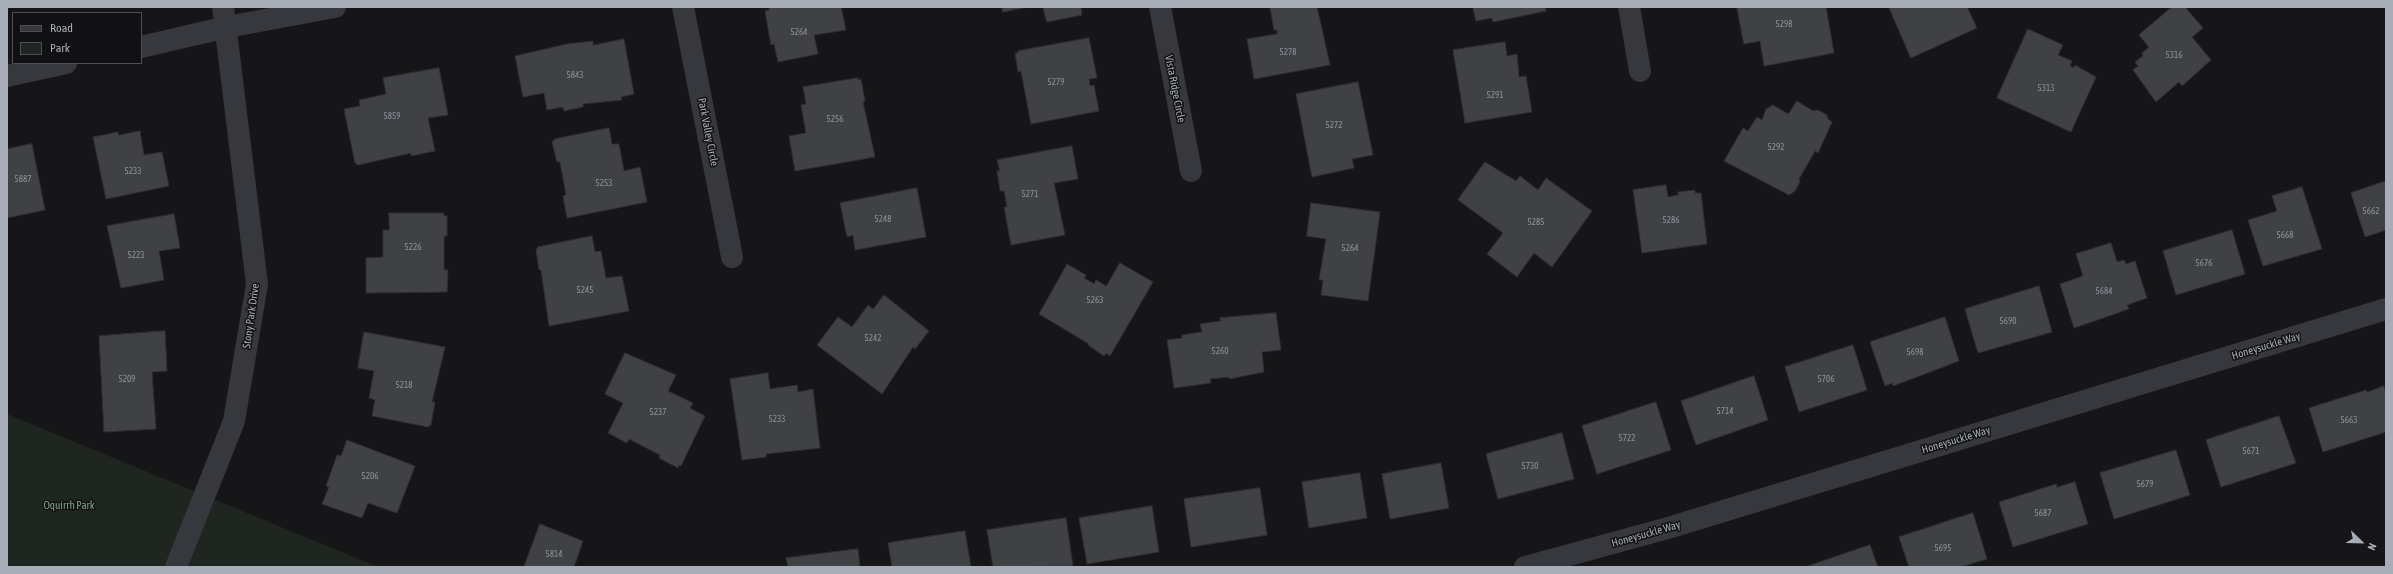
<!DOCTYPE html>
<html>
<head>
<meta charset="utf-8">
<style>
  body { margin:0 }
  #map { position:relative; width:2393px; height:574px; overflow:hidden; background:#161618; font-family:"Asap Condensed",sans-serif }
  canvas { display:block }
  .frame { position:absolute; inset:0; border:8px solid #a8adb8; pointer-events:none }
  .legend { position:absolute; left:12px; top:12px; width:130px; height:52px; box-sizing:border-box; background:#111113; border:1px solid #4d4f55; margin:0; padding:5px 7px; list-style:none; font-size:12px; color:#a8adb8 }
  .legend li { display:flex; align-items:center; gap:8px; height:20px }
  .legend b { width:20px; border:1px solid #4d4f55 }
  .north { position:absolute; left:2341px; top:522px; width:40px; height:40px; -webkit-text-stroke:3px #111113; paint-order:stroke; rotate:113deg; font-size:11px; font-weight:700; line-height:16px; text-align:center; color:#a8adb8 }
  .north::after { content:''; display:block; margin:auto; width:14px; height:18px; background:#a8adb8; clip-path:polygon(50% 0,100% 100%,50% 72%,0 100%) }
</style>
</head>
<body>
<div id="map">
<canvas width="2393" height="574"></canvas>
<div class="frame"></div>
<ul class="legend">
<li><b style="height:5px;background:#37383d"></b>Road</li>
<li><b style="height:11px;background:#1e261f"></b>Park</li>
</ul>
<div class="north">N</div>
</div>
<script>
const ctx = document.querySelector('canvas').getContext('2d');
ctx.lineJoin = 'round';
function paint(path, color) { ctx.fillStyle = color; ctx.fill(path, 'evenodd'); }
function strokePath(path, color, width, dash) { ctx.strokeStyle = color; ctx.lineWidth = width; ctx.lineCap = dash ? 'butt' : 'round'; ctx.setLineDash(dash || []); ctx.stroke(path); }
function label(font, color, halo, rows, align = 'center') {
  ctx.font = font + ' "Asap Condensed",sans-serif'; ctx.lineWidth = 3; ctx.setLineDash([]); ctx.textBaseline = 'middle'; ctx.strokeStyle = halo; ctx.fillStyle = color; for (const [text, x, y, turn = 0] of rows) {
    ctx.save(); ctx.translate(x, y); ctx.rotate((+turn || 0) * Math.PI / 180); ctx.textAlign = isNaN(turn) ? turn : align; if (halo) ctx.strokeText(text, 0, 0); ctx.fillText(text, 0, 0); ctx.restore();
  }
}
const green = new Path2D(`
  M7,414L378,567H7Z`);
const building = new Path2D(`
  M769,7H841L846,30L814,35L818,54L778,62L774,44L771,45L765,11L769,10Z
  M1002,7H1028L1003,12Z
  M1043,7H1081L1082,15L1047,22Z
  M1275,7H1317L1330,65L1254,79L1247,39L1277,34V30H1274L1270,8Z
  M1473,7H1545L1546,11L1493,22L1492,18L1476,21Z
  M1737,7H1826L1834,53L1764,66L1760,41L1744,44Z
  M1889,7H1967L1977,28L1911,58Z
  M2172,7H2185L2203,28L2192,37L2211,60L2182,86L2179,82L2156,102L2133,70L2138,66L2135,62L2143,56L2142,53L2149,47L2139,35Z
  M2028,29L2063,45L2058,55L2072,61L2070,66L2074,68L2075,65L2096,77L2071,132L1997,98Z
  M1089,38L1097,78L1089,79L1090,86L1094,85L1099,111L1031,124L1021,71L1018,72L1015,53H1018V51Z
  M624,39L634,94L621,97L622,100L583,104V107L564,111L563,107L547,110L544,93L523,97L515,56L567,44L593,41V45Z
  M1505,42L1507,56L1517,54L1519,77L1526,76L1532,112L1465,123L1453,50Z
  M439,68L448,115L428,118L435,151L411,156V153L358,165L355,163L344,109L360,106L359,100L386,94L383,78Z
  M858,78V80L861,79L865,101L863,102L875,157L795,171L789,136L806,133L801,105L806,104L803,87Z
  M1358,82L1373,155L1352,159L1354,168L1312,177L1296,94Z
  M1797,101L1813,111L1818,110L1827,115L1828,119L1832,122L1818,153L1815,151L1799,179L1800,182L1795,191L1789,195L1724,161L1743,128L1748,131L1757,117L1762,120L1766,109L1773,105L1788,114Z
  M609,128L612,144H619L624,171L640,167L647,202L567,218L563,196L566,195L560,162H557L552,142L555,139Z
  M140,131L144,155L162,152L169,186L106,199L93,137L118,132L119,135Z
  M32,144L45,210L7,218V149Z
  M1072,146L1078,179L1054,183L1065,235L1011,245L1004,207H1007L1004,191H1000L997,171H1000L997,160Z
  M1485,162L1516,181L1520,176L1538,190L1546,178L1592,211L1552,267L1534,253L1517,277L1487,254L1503,233L1458,200Z
  M2386,181V230L2365,237L2351,193Z
  M1666,185L1668,197L1678,195V192L1695,190V193H1701L1707,244L1642,253L1633,190Z
  M2302,187L2322,249L2263,266L2248,220L2277,211L2272,196Z
  M917,188L926,237L855,250L853,235L847,237L840,203Z
  M1311,203L1380,212L1368,301L1321,295L1323,280H1319L1326,239L1307,236Z
  M389,213H444V216H447V236H444V270H448L447,292L366,293V258L383,257V230H389Z
  M174,214L180,248L159,251L164,280L121,288L107,226Z
  M2232,230L2245,274L2176,295L2163,251Z
  M592,236L595,252L601,251L606,278L622,276L629,311L549,326L541,270H539L536,250L538,247Z
  M2111,243L2117,262L2124,260L2126,264L2135,261L2147,298L2127,305L2129,309L2074,328L2060,284L2083,276L2076,254Z
  M1120,263L1153,282L1110,356L1106,353L1104,356L1088,345L1089,344L1039,314L1067,264L1086,275L1084,278L1094,284L1096,280L1106,286Z
  M2039,286L2052,332L1978,353L1965,309Z
  M884,295L929,331L915,349L913,347L882,394L817,345L838,317L852,327L868,305L873,309Z
  M1276,313L1281,350L1262,352L1264,372L1229,379V377L1210,379L1211,383L1174,388L1167,340L1182,338V335L1202,332L1200,324L1221,321L1220,318Z
  M1945,317L1959,361L1893,386L1892,383L1885,386L1870,342Z
  M165,331L167,371L152,372L156,429L104,432L99,336Z
  M364,332L445,347L432,402H435L431,425L428,427L372,416L375,400L369,398L374,371L358,368Z
  M1853,345L1867,390L1799,412L1785,367Z
  M625,353L676,375L668,391L693,403L690,408L705,416L681,466L679,465L678,468L659,458L660,455L629,439L627,443L608,433L623,403L605,394Z
  M768,373L770,389L797,385L798,392L813,389L820,448L766,454V457L742,460L730,379Z
  M1754,376L1768,420L1696,445L1681,401Z
  M2384,386L2386,394V432L2323,452L2309,408L2366,390L2367,392Z
  M1656,402L1671,450L1597,474L1582,426Z
  M2279,416L2296,463L2221,487L2206,440Z
  M1562,433L1574,479L1498,499L1486,454Z
  M347,440L415,466L397,513L368,503L362,518L322,504L329,487L326,486L337,455L341,456Z
  M2176,450L2190,495L2114,519L2100,473Z
  M1441,463L1449,508L1390,519L1382,474Z
  M1360,473L1367,518L1309,528L1302,482Z
  M2075,482L2088,524L2013,547L1999,502L2056,484L2057,487Z
  M1260,488L1267,535L1191,547L1184,499Z
  M1152,506L1159,552L1087,564L1079,518Z
  M1973,513L1987,559L1961,567H1909L1899,537Z
  M1066,518L1073,566L993,567L987,530Z
  M540,524L583,541L574,567H524Z
  M965,531L971,567H892L888,543Z
  M1870,545L1878,567H1805Z
  M858,549L860,567H788L786,558Z`);
const minor = new Path2D(`
  M683,7L732,257
  M1160,7L1191,171
  M1629,7L1640,71
  M141,47L227,27L335,7
  M7,76L66,63
  M176,567L234,421L257,284L223,7
  M1525,567L1668,528L2386,309`);
const numberNames = [
  ["5298",1784,24],
  ["5264",799,32],
  ["5278",1288,52],
  ["5316",2174,55],
  ["5843",575,75],
  ["5279",1056,82],
  ["5313",2046,88],
  ["5291",1495,95],
  ["5859",392,116],
  ["5256",835,119],
  ["5272",1334,125],
  ["5292",1776,147],
  ["5233",133,171],
  ["5887",23,179],
  ["5253",604,183],
  ["5271",1030,194],
  ["5662",2371,211],
  ["5248",883,219],
  ["5286",1671,220],
  ["5285",1536,222],
  ["5668",2285,235],
  ["5226",413,247],
  ["5264",1350,248],
  ["5223",136,255],
  ["5676",2204,263],
  ["5245",585,290],
  ["5684",2104,291],
  ["5263",1095,300],
  ["5690",2008,321],
  ["5242",873,338],
  ["5260",1220,351],
  ["5698",1915,352],
  ["5209",127,379],
  ["5706",1826,379],
  ["5218",404,385],
  ["5714",1725,411],
  ["5237",658,412],
  ["5233",777,419],
  ["5663",2349,420],
  ["5722",1627,438],
  ["5671",2251,451],
  ["5730",1530,466],
  ["5206",370,476],
  ["5679",2145,484],
  ["5687",2043,513],
  ["5695",1943,548],
  ["5814",554,554]
];
const streetNames = [
  ["Vista Ridge Circle",1175,89,79],
  ["Park Valley Circle",708,132,79],
  ["Stony Park Drive",251,316,-82],
  ["Honeysuckle Way",2266,346,-17],
  ["Honeysuckle Way",1956,440,-17],
  ["Honeysuckle Way",1646,534,-16]
];
const parkNames = [
  ["Oquirrh Park",69,506]
];
paint(green, '#1e261f');
paint(building, '#404145');
strokePath(building, '#303034', 1);
strokePath(minor, '#37383d', 22);
label('9px', '#8e929b', null, numberNames);
label('11px', '#a8adb8', '#111113', streetNames);
label('11px', '#7fa381', '#111113', parkNames);
</script>
</body>
</html>
